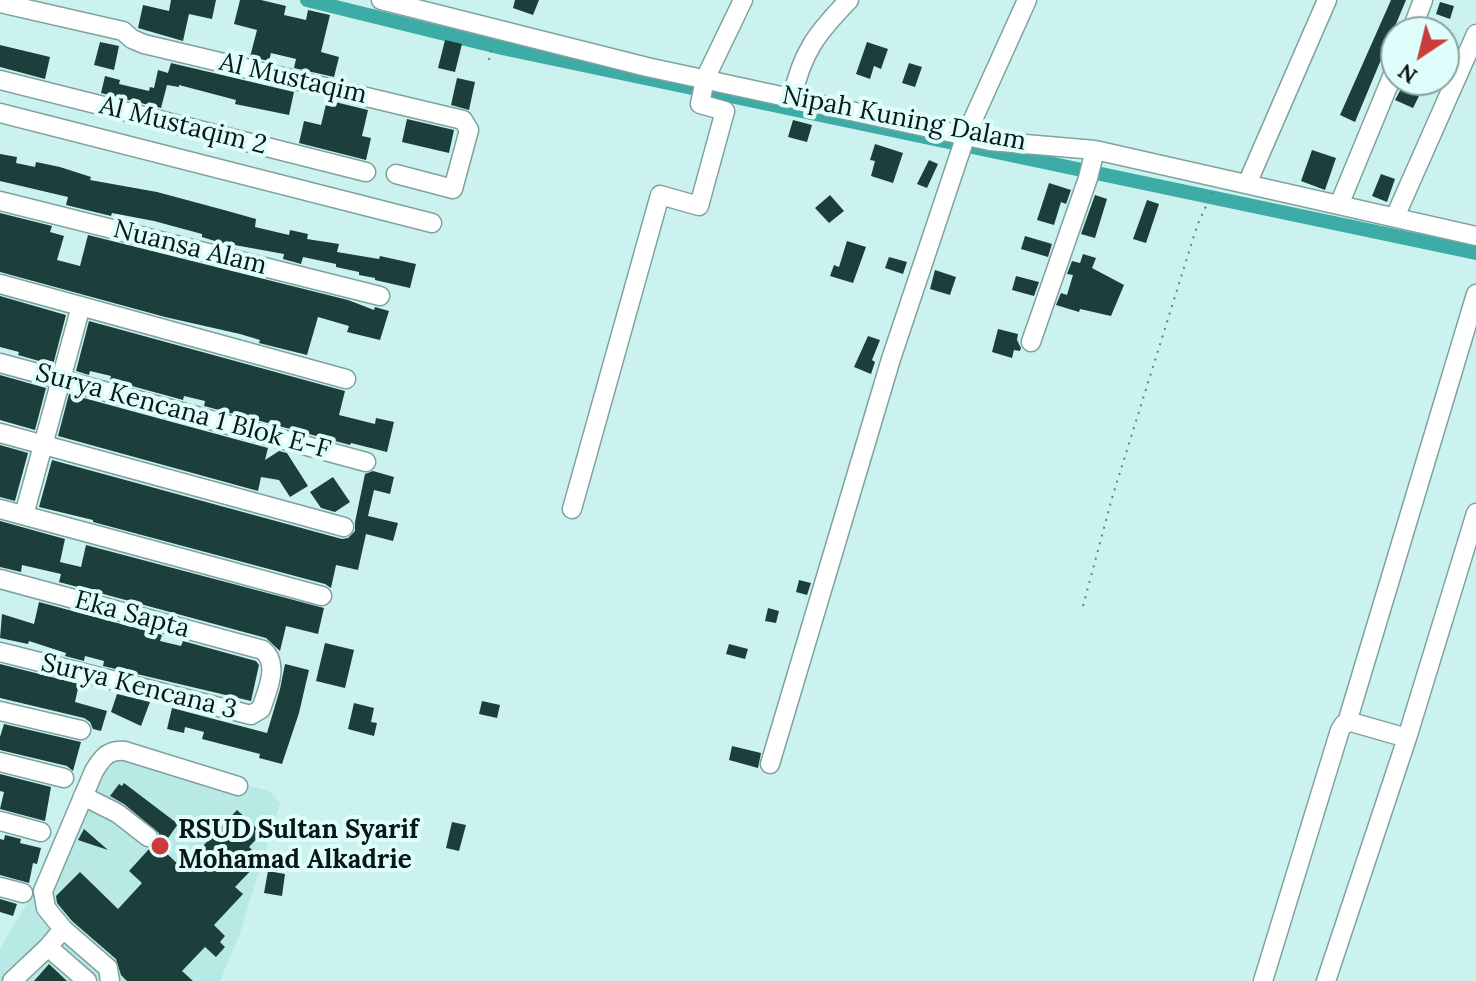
<!DOCTYPE html>
<html>
<head>
<meta charset="utf-8">
<style>
  body { margin:0 }
  #map { position:relative; width:1476px; height:981px; overflow:hidden; background:#ccf2ef; font-family:Lora,serif }
  canvas { display:block }
  .north { position:absolute; left:1380px; top:16px; width:80px; height:80px; box-sizing:border-box; background:#dffefb; border:2px solid #89a29f; border-radius:50%; rotate:215deg; font-size:22px; font-weight:700; line-height:32px; text-align:center; color:#091716 }
  .north::after { content:''; display:block; margin:auto; width:28px; height:36px; background:#ca3b3c; clip-path:polygon(50% 0,100% 100%,50% 72%,0 100%) }
</style>
</head>
<body>
<div id="map">
<canvas width="1476" height="981"></canvas>
<div class="north">N</div>
</div>
<script>
const ctx = document.querySelector('canvas').getContext('2d');
ctx.lineJoin = 'round';
function paint(path, color) { ctx.fillStyle = color; ctx.fill(path, 'evenodd'); }
function strokePath(path, color, width, dash) { ctx.strokeStyle = color; ctx.lineWidth = width; ctx.lineCap = dash ? 'butt' : 'round'; ctx.setLineDash(dash || []); ctx.stroke(path); }
function label(font, color, halo, rows, align = 'center') {
  ctx.font = font + ' Lora,serif'; ctx.lineWidth = 8; ctx.setLineDash([]); ctx.textBaseline = 'middle'; ctx.strokeStyle = halo; ctx.fillStyle = color; for (const [text, x, y, turn = 0] of rows) {
    ctx.save(); ctx.translate(x, y); ctx.rotate((+turn || 0) * Math.PI / 180); ctx.textAlign = isNaN(turn) ? turn : align; if (halo) ctx.strokeText(text, 0, 0); ctx.fillText(text, 0, 0); ctx.restore();
  }
}
const built = new Path2D(`
  M99,745L269,791L280,803L239,936L220,981H0V949L35,889Z`);
const canal = new Path2D(`
  M307,0L502,48L1476,253`);
const building = new Path2D(`
  M171,0H216L212,19L189,14L183,41L138,28L143,5L169,11Z
  M240,0H261L286,6L284,15L306,20L308,10L330,15L321,52L339,57L334,77L294,68L296,59L271,53L269,61L250,57L257,30L234,24Z
  M515,0H539L533,15L513,8Z
  M1391,0H1406L1355,122L1340,115Z
  M1440,2L1454,6L1450,19L1436,14Z
  M445,40L462,44L455,72L438,68Z
  M100,42L119,46L114,70L94,65Z
  M867,42L888,49L881,69L874,66L870,79L856,74Z
  M0,45L50,57L45,79L0,67Z
  M171,63L294,92L289,115L235,104L236,100L179,85V87L167,85L161,108L101,93L105,76L120,80L119,84L149,91L150,87L154,88L158,70L168,73Z
  M909,63L922,67L915,87L902,83Z
  M457,78L475,82L469,110L451,105Z
  M1402,87L1419,96L1413,108L1395,100Z
  M327,100L368,110L362,136L371,138L366,160L299,143L304,121L321,125Z
  M407,119L454,130L449,153L402,142Z
  M793,120L812,125L807,142L788,137Z
  M875,144L903,153L893,183L871,176L875,161L870,160Z
  M1312,150L1336,158L1325,190L1301,181Z
  M0,154L17,157L16,163L35,167L36,162L60,167L91,177L90,180L157,192L224,210L256,219L255,227L289,235L290,230L308,234L307,239L339,244L337,252L379,259L380,256L416,264L410,288L375,280V278L359,275V272L336,267V264L303,257L301,264L283,259L284,254L218,242L202,237V234L154,221L112,213L111,216L66,205L68,197L0,181Z
  M929,160L938,164L927,188L917,184Z
  M1381,174L1395,179L1387,202L1372,196Z
  M1049,183L1071,190L1066,204L1061,202L1054,225L1037,220Z
  M830,195L844,211L829,223L815,208Z
  M1095,195L1107,199L1095,238L1081,234Z
  M1147,200L1159,204L1146,243L1133,239Z
  M0,213L52,226L50,232L64,236L57,260L80,266L88,235L348,300L374,310L375,307L389,311L380,340L347,332L349,326L318,317L307,355L259,343L260,340L240,334L165,317L0,272Z
  M1025,236L1052,244L1048,257L1021,249Z
  M847,241L866,247L853,283L830,276L834,265L839,267Z
  M1083,254L1096,258L1092,268L1124,285L1111,316L1080,309L1079,312L1056,305L1061,293L1067,295L1073,275L1067,274L1072,261L1080,263Z
  M889,257L907,262L903,274L885,268Z
  M935,270L956,277L950,295L930,289Z
  M1016,276L1039,282L1034,296L1012,290Z
  M0,296L66,315L53,365L18,355L19,352L0,347Z
  M89,321L345,391L339,415L375,424L376,418L394,422L387,452L351,443L350,445L204,406L205,401L184,396L183,400L110,380L111,376L90,371L89,375L76,371Z
  M998,329L1018,334L1017,340L1021,348L1020,351L1014,350L1012,358L992,352Z
  M868,336L880,340L872,360L875,362L871,374L854,367Z
  M0,375L46,388L35,430L0,420Z
  M69,394L268,448L265,460L279,451L287,453L308,486L290,497L279,480L261,477L258,491L58,436Z
  M0,445L28,453L15,501L0,497Z
  M52,460L342,539L348,538L355,531V522L365,474L373,471L394,477L390,494L374,490L368,516L398,523L393,541L366,534L358,570L336,565L331,588L325,584L93,522V520L39,507Z
  M333,477L350,502L335,512L321,508L310,492Z
  M0,521L65,539L60,562L81,567L86,545L324,608L318,634L286,626L280,651L266,638L59,582L61,574L22,565L21,572L0,567Z
  M799,580L811,583L807,595L796,592Z
  M39,602L162,635L160,641L181,646L183,641L256,661L259,665L251,701L103,666L104,661L85,656L84,661L65,656L66,653L29,641L28,644L0,638L2,614L34,624Z
  M768,608L779,611L776,623L765,621Z
  M325,643L354,650L345,688L316,681Z
  M729,644L748,649L745,659L726,654Z
  M0,664L79,684L75,702L107,711L101,731L93,729L90,722L84,718L0,698Z
  M285,664L309,670L299,713L282,764L259,758L260,754L202,739L204,732L185,727L184,733L167,729L172,708L267,733L280,689Z
  M117,694L150,702L141,726L111,712Z
  M482,701L500,705L497,718L479,714Z
  M354,703L374,708L371,722L377,723L374,736L348,729Z
  M4,724L81,742L73,771L67,766L0,750V737Z
  M732,746L761,753L758,768L729,760Z
  M0,774L51,787L45,821L0,809L4,792L0,791Z
  M124,783L178,824L161,848L182,868L237,810L262,833L249,847L262,859L235,887L243,894L214,925L225,936L220,942L225,947L216,957L205,947L182,971L193,981H127L121,975L116,959L72,921L57,903L56,896L80,872L118,909L142,883L129,871L149,849L157,845L159,833L124,804L110,796L119,784L122,786Z
  M452,822L466,825L459,851L446,848Z
  M84,829L108,850L78,840Z
  M5,835L21,839L20,843L41,848L37,864L33,863L29,883L0,875V839L4,840Z
  M268,871L285,874L282,896L264,893Z
  M0,899L17,904L13,916L0,912Z
  M49,964L67,981H34Z`);
const path = new Path2D(`
  M489,60L492,46
  M1083,606L1112,498L1197,226L1213,191`);
const minor = new Path2D(`
  M381,0L647,67L990,141L1095,150L1476,236
  M0,3L123,31L132,39L144,44L463,120L469,130L453,189L396,174
  M1411,32L1423,0
  M0,80L366,172
  M792,98C802,52 817,33 849,0
  M0,113L432,223
  M1247,184L1327,0
  M0,201L380,296
  M1339,205L1396,67
  M1395,217L1476,34
  M0,284L346,379
  M1031,342L1088,178L1095,150
  M0,363L366,462
  M0,433L344,527
  M0,509L322,596
  M572,509L660,195L699,206L725,111L700,104L705,79L743,0
  M24,515L81,306
  M0,579L263,650C280,664 267,691 261,709L251,715L0,652
  M0,711L81,730
  M1349,716L1476,294
  M0,762L64,778
  M770,764L891,359L966,135L1027,0
  M83,796L117,813L148,837
  M0,821L41,832
  M0,887L23,893
  M63,929L108,968L110,981
  M48,947L87,981
  M12,981L48,947L63,929L46,908L43,891L94,771C102,758 108,749 125,751L238,786
  M1263,981L1340,730L1344,724L1351,722L1407,738
  M1326,981L1407,738L1476,513`);
const markers = [
  [160,846,10,"#ca3b3c"]
];
const streetNames = [
  ["Al Mustaqim",293,79,13],
  ["Nipah Kuning Dalam",904,119,11],
  ["Al Mustaqim 2",183,126,14],
  ["Nuansa Alam",190,248,14],
  ["Surya Kencana 1 Blok E-F",183,412,15],
  ["Eka Sapta",132,615,15],
  ["Surya Kencana 3",139,687,14]
];
const poiNames = [
  ["RSUD Sultan Syarif",178,831],
  ["Mohamad Alkadrie",178,861]
];
paint(built, '#b9e9e5');
strokePath(canal, '#3daca6', 14);
paint(building, '#1c3f3c');
strokePath(minor, '#7ea29f', 21);
strokePath(path, '#67807e', 2, [2, 6]);
strokePath(minor, '#fff', 18);
for (const [x, y, r, color] of markers) { const dot = new Path2D(); dot.arc(x, y, r, 0, 2 * Math.PI); ctx.fillStyle = color; ctx.fill(dot); strokePath(dot, '#dffefb', 3); }
label('26px', '#091716', '#dffefb', streetNames);
label('bold 26px', '#091716', '#dffefb', poiNames, 'left');
</script>
</body>
</html>
